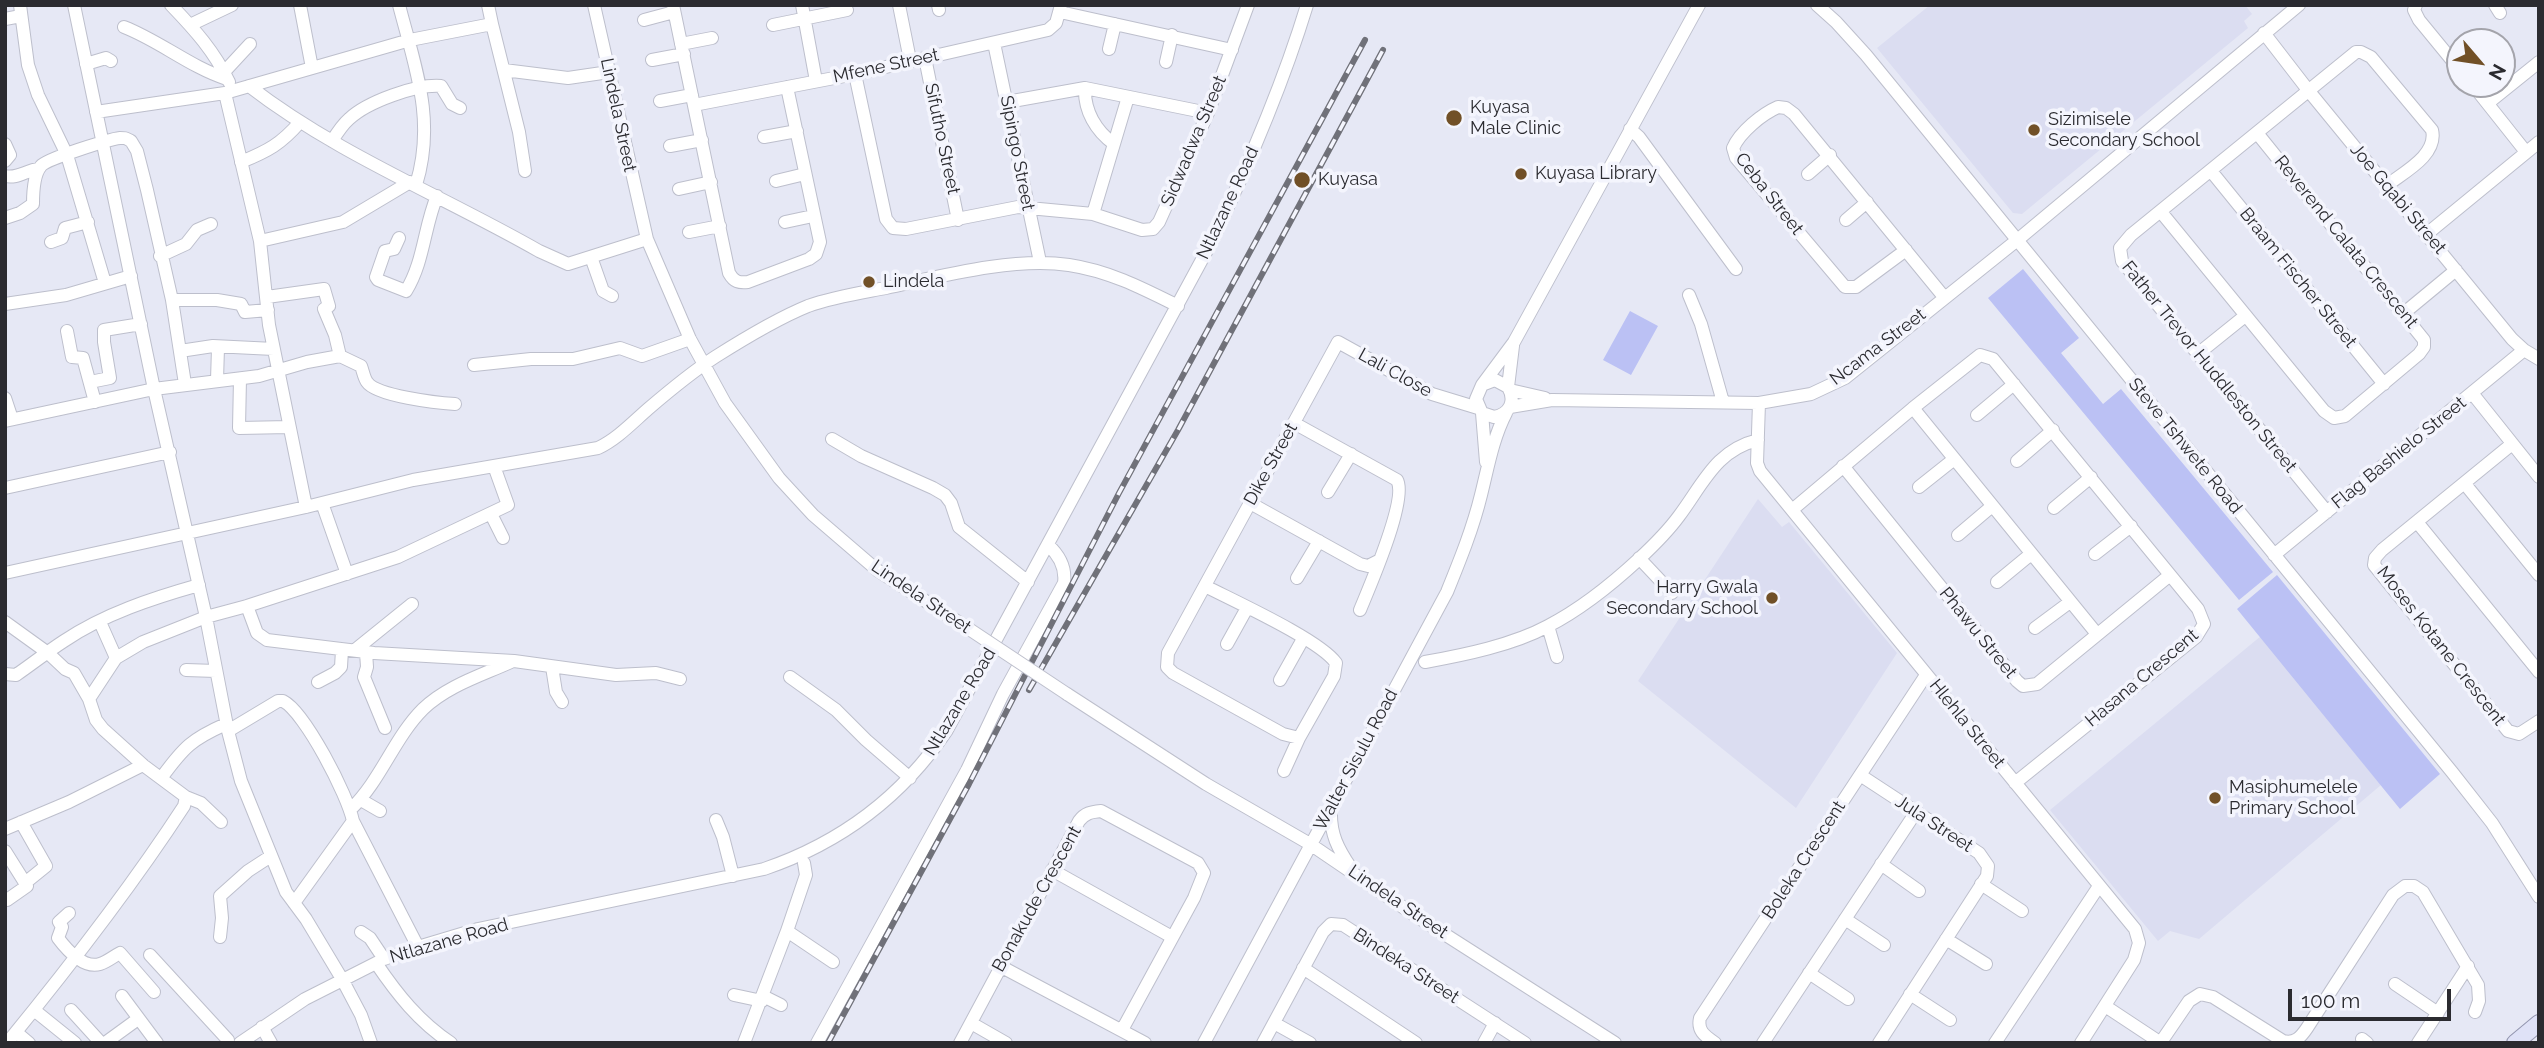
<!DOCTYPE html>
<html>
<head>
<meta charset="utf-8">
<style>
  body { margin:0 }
  #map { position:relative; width:2544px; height:1048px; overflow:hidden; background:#e6e8f5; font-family:Raleway,sans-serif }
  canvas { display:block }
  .frame { position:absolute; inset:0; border:7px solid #2b2b30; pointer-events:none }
  .north { position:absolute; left:2446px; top:28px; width:70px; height:70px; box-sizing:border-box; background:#f4f5fd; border:2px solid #a4a4ab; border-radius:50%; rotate:119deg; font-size:19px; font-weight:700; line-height:28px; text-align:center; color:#2b2b30 }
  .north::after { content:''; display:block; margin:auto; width:24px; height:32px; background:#715027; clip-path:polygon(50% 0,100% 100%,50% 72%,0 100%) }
  .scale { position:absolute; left:2288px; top:989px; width:163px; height:32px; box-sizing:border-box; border:4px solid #2b2b30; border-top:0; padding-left:9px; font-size:21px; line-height:24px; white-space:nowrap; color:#2b2b30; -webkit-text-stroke:5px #f4f5fd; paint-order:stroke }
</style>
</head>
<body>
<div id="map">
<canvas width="2544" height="1048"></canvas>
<div class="frame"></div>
<div class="north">N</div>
<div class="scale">100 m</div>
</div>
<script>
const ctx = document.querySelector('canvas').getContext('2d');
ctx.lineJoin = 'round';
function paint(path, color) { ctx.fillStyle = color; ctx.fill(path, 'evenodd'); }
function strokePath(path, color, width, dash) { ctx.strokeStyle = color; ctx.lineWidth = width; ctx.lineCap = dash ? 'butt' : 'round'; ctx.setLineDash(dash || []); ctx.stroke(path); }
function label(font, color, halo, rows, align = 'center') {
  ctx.font = font + ' Raleway,sans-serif'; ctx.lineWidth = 7; ctx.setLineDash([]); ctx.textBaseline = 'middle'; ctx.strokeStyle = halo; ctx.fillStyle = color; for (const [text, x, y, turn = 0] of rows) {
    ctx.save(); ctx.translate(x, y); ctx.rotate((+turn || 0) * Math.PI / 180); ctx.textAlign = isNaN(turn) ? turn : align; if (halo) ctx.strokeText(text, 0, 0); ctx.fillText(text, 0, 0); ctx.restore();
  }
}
const built = new Path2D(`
  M1930,5H2245L2252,14L2244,21L2248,28L2022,214L2013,213L1877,48Z
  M1758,499L1782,527L1789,522L1897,653L1796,808L1638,681Z
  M2261,636L2381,785L2199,939L2170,931L2158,941L2050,810Z`);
const green = new Path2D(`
  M2023,269L2079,338L2061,353L2103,404L2121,389L2273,572L2239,600L1988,298Z
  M1630,311L1658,326L1631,375L1603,360Z
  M2277,575L2440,774L2400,809L2237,609Z`);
const minor = new Path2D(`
  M20,5L28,65L38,95L67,155L105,283
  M74,5L154,389L206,617L228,731L241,781L286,892L306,919L342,979L361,1015L371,1043
  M171,5C195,30 214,51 229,82
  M300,5L312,68
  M399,5C415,67 436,120 416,185
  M594,5L647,239L690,339L725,403L779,478L813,515L877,570L966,627
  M673,5L729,273C734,282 739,283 748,282L809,259L816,254L820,242L787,87
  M802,5L816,81
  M899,5L910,60
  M938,5L939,10
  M1817,5L1836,22L1866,55L2452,772L2492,823L2539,897
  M2416,5L2414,10L2419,20L2460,70
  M2495,5L2500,13
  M1060,12L1232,50
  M5,19L21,16
  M644,20L674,12
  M492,24L519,132L525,171
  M190,25L232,5
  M773,25L847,10
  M124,27C160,41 190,67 227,79
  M2264,33L2308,90L2512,339L2524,350L2539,359
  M994,43L1040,262
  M681,44L712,38
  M1109,49L1115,24
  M925,58L958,220
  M652,60L684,54
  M1166,62L1172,35
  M86,64L106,58L111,61
  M504,70L568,78L609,72
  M225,71L250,44
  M855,74L886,219L893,228L906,229L1018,207L1093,214L1142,230L1153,229L1159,222L1208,113L1248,5
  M2472,84L2526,152
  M249,86C337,154 443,196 539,251L568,264L647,239
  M1085,88C1084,111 1096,131 1114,144
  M660,101L692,95
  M1007,102L1085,88L1208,113
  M2488,103L2539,62
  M694,105L855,74L1048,30L1056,23L1061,5
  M96,112L225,93
  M1630,129L1639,137L1736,269
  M764,137L797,131
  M332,141C337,133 342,125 349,119C367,102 416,84 441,86L452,104L460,108
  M5,144L10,155L5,161
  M670,146L702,140
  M241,162C268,151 281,144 300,122
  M2211,171L2384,384
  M1808,174L1830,155
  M5,176C18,179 26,170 39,169
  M776,181L805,174
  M679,189L711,182
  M2161,212L2324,411L2334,418L2345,416L2419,354L2424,347V340L2257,133
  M1093,214L1128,97
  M5,218L20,213L33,204C33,193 34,174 41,166C46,159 110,139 120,138C126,138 125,138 131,141L137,151L147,190L172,300L185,384
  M1846,220L1867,202
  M785,222L813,216
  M689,232L720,226
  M2428,233L2539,142
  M399,238L394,249L385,251L376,277L378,280L406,291C424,262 424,227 437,196
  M260,241L343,222L410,182
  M51,242L62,238L65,228L88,222
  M1906,250L1856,287H1845L1736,158L1733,148C1740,132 1762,114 1778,107L1786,108L1794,114L1944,297
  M160,256L186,244L197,230L211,224
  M591,257L603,291L612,296
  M1689,295L1701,324L1723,402
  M267,297L324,289L329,306L324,309L335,335L340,356
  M172,300H217L241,304L245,312L268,310
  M5,304L66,295L131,276
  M2404,313L2456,270
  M67,331L72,357L83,358L95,402
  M180,351L213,346L274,349
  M2199,353L2245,316
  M474,365L531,359H573L620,348L642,356L690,339
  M240,379L239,428L289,427
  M217,380L218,348
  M90,382L110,378L104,342V330L141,324
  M1482,385L1514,342L1699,5
  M1508,387L1513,346
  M1510,390L1545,398
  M2472,393L2539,477
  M5,398L12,419
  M1759,403L1757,463L1760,471L2135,929L2139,943L2134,960L2081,1043
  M1510,407L1552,400L1759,403L1811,394L1845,378L2021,237L2299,5
  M1913,408L2097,634
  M1482,413L1494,417C1510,414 1516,401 1508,387L1495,380L1482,385L1476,399L1482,413L1486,462
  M1977,415L2014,384
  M5,421L154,389L259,376L307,362L340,356L361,366C363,371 364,378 367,382C376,396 438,403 455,404
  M1294,423L1397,480C1408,499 1369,588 1360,610
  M832,439L861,456L933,488L945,495L951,503L959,527L1028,582
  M2512,444L2382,550L2375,558L2374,565L2508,731L2519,734L2539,721
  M2017,461L2053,430
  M1843,466L2017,681L2023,686L2037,684L2170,575
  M2465,484L2539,575
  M1919,487L1953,460
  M5,488L170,452
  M1328,492L1351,454
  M322,503L347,574
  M1250,503L1360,564L1368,566L1380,560
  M306,507L269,325L260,241L225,93L410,40L492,24L488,5
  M2054,508L2091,477
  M1792,510L1913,408L1980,355L1993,359L2198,609L2204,624L2196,637L2015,783
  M2327,512L2122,261L2120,248L2131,235L2356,52H2361L2371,57L2432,130C2438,155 2404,172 2386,186
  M491,514L503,538
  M2417,522L2539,672
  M1958,535L1991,507
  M2095,554L2131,526
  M2274,555L2524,350
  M1639,558L1672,593
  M5,573L306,507L413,480L598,448C617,439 632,423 648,409C669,391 692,372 715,357C745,338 776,319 808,306C833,297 860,293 886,288C942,276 1012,257 1069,265C1109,271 1142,288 1178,306
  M1297,578L1319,541
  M1997,582L2031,554
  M1205,586C1234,601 1320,640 1336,663L1334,676L1299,738L1284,771
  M247,606L257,633L267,640L374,653L514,661L616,675L656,673L680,679
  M5,622L48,653L65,669L74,673L89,699L96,720L103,729L143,765L186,797L184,806C130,889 70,966 7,1043
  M100,622L116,658
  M1548,626L1557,657
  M2035,628L2070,602
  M1227,644L1247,608
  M355,650L412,604
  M366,652L367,667L364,677L385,728
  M1425,662C1464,655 1513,645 1548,626C1581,609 1612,584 1639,559C1653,546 1668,531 1679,516C1703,484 1716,450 1758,440
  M552,667L556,692L562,702
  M186,670L216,671
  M5,674L16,675C32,664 47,652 64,641C104,614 153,598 199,585
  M790,677L836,710L866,740L910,778
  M1280,680L1303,639
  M318,682L335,673L341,667L342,650
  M1067,694L1206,784L1310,844L1413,914L1615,1043
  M89,699L116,658L143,642L206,617L247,606L398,557L508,505L494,466
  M228,731L278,701H283C305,712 348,796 353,821L418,947
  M1299,738L1283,734L1173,673L1167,667L1168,653L1338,342L1432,394L1478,408
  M1860,775L1979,853L1988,866L1987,876L1879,1043
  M162,777C184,747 192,739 226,724
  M186,797L201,803L221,822
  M361,800L380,811
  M351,809C381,780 394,738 423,709C448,685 483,675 513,661
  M1331,810C1330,834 1338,849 1351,868
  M716,820L723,837L733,876
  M21,822L46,866L25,883
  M5,829L69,802L143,765
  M5,851L27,886L7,900
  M804,863L806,875L787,931L833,962
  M1881,864L1919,891
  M1052,870L1172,937
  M1981,884L2022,911
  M294,903L353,821
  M69,913L59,922L62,927L58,938C67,950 83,969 100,964C107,962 114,956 120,953L154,992
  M1845,919L1884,945
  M361,932L370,938L384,959
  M220,937L222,918L220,896L248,871L271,856
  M1946,939L1986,964
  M150,955L228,1040
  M376,963C397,994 419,1022 451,1043
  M1000,966L1145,1043
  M1303,968L1416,1043
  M1809,973L1848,999
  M2395,984L2438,1013
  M1910,994L1950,1020
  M734,995L762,1001
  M122,996L157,1043
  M763,996L781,1005
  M2105,1006L2161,1043
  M34,1010L75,1043
  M71,1010L101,1043
  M971,1023L1006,1043
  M1274,1023L1310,1043
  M262,1027L271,1043
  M16,1032L29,1043
  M2362,1039L2367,1043
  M2161,1042L2189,1001L2200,994L2213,997L2283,1041C2295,1044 2301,1037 2307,1028L2393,895L2405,886H2414L2423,892L2478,985L2479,1001L2475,1012
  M105,1043L138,1019
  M240,1043L305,999L384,959L418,947L478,929L764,869C840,843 902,797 947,730L1211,243C1248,166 1282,87 1307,5
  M744,1043L787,931
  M817,1043L967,770L1003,694L1064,583C1066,568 1059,555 1048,545
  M960,1043L1079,821C1085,813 1091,812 1101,811L1198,863L1204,873L1194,898L1122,1030
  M1204,1043L1447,592C1460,560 1473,528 1481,495C1488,467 1493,438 1506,413
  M1263,1043L1323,932L1331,924L1343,925L1525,1043
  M1484,1043L1495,1023
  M1715,1043C1705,1036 1697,1031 1700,1018L1926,675
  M1763,1043L1916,812
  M1995,1043L2099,886
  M2418,1043L2468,966`);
const major = new Path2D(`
  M2515,1043L2539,1023`);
const rail = new Path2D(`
  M1029,690L1178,430L1383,50
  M828,1043L969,784L1119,493L1365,40`);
const minorBridge = new Path2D(`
  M966,627L1067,694`);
const markers = [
  [1454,118,9,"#715027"],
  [2034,130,7,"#715027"],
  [1521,174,7,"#715027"],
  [1302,180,9,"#715027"],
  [869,282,7,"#715027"],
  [1772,598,7,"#715027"],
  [2215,798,7,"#715027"]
];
const streetNames = [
  ["Mfene Street",886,66,-12],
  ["Lindela Street",618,115,78],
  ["Sifutho Street",942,139,78],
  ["Sidwadwa Street",1194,141,-67],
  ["Sipingo Street",1017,153,79],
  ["Ceba Street",1769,194,52],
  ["Joe Gqabi Street",2398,199,50],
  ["Ntlazane Road",1228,203,-65],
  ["Reverend Calata Crescent",2346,242,51],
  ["Braam Fischer Street",2298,278,51],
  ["Ncama Street",1878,347,-37],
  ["Father Trevor Huddleston Street",2209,367,51],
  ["Lali Close",1395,373,29],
  ["Steve Tshwete Road",2185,446,51],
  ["Flag Bashielo Street",2399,453,-39],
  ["Dike Street",1271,464,-61],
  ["Lindela Street",921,597,34],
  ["Phawu Street",1978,633,51],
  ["Moses Kotane Crescent",2441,646,52],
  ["Hasana Crescent",2142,678,-40],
  ["Ntlazane Road",960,702,-59],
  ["Hlehla Street",1967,724,51],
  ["Walter Sisulu Road",1356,760,-62],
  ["Jula Street",1934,824,33],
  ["Boleka Crescent",1804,860,-57],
  ["Bonakude Crescent",1037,899,-61],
  ["Lindela Street",1398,902,34],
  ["Ntlazane Road",449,941,-16],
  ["Bindeka Street",1406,966,33]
];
const poiNames = [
  ["Kuyasa",1470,108],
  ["Male Clinic",1470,129],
  ["Sizimisele",2048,120],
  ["Secondary School",2048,141],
  ["Kuyasa Library",1535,174],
  ["Kuyasa",1318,180],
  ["Lindela",883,282],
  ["Harry Gwala",1758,588,"right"],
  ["Secondary School",1758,609,"right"],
  ["Masiphumelele",2229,788],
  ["Primary School",2229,809]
];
paint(built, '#dbddf1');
paint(green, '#bbc1f4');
strokePath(minor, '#bdbfcc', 14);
strokePath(major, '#9295ae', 18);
strokePath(minor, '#fff', 12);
strokePath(major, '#dfe2f7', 16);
strokePath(rail, '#707179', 6);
strokePath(rail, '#f4f5fd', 3.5, [10]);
strokePath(minorBridge, '#bdbfcc', 14, []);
strokePath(minorBridge, '#fff', 12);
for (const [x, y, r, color] of markers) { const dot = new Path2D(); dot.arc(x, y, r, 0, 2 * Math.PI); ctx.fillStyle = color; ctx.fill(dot); strokePath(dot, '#f4f5fd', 2.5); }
label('18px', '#2b2b30', '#f4f5fd', streetNames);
label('18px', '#2b2b30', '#f4f5fd', poiNames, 'left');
</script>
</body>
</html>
